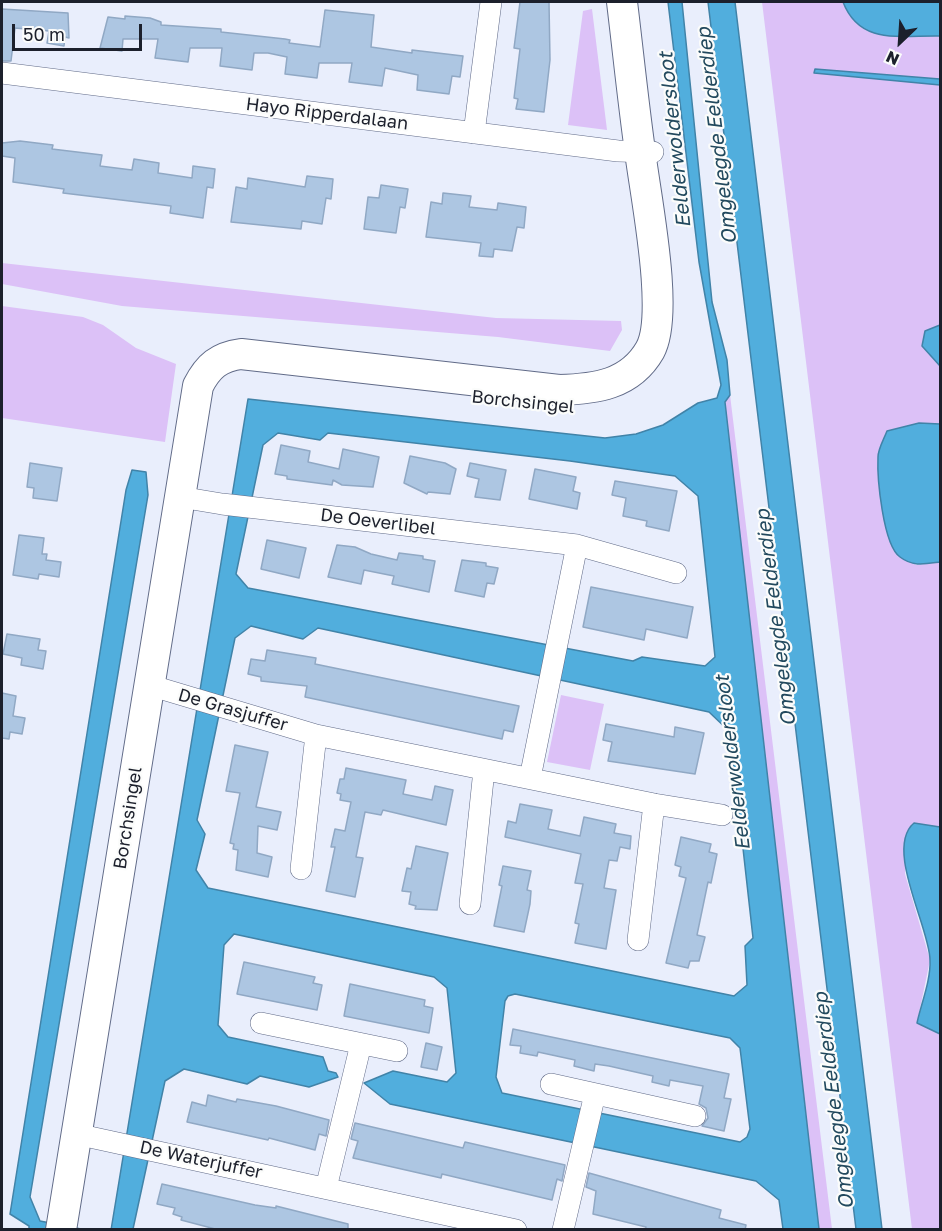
<!DOCTYPE html>
<html>
<head>
<meta charset="utf-8">
<style>
  body { margin:0 }
  #map { position:relative; width:942px; height:1231px; overflow:hidden; background:#e9eefc; font-family:"Golos Text",sans-serif }
  canvas { display:block }
  .frame { position:absolute; inset:0; border:3px solid #1c202c; pointer-events:none }
  .north { position:absolute; left:870px; top:12px; width:60px; height:60px; -webkit-text-stroke:4px #fbfcfb; paint-order:stroke; rotate:205deg; font-size:16px; font-weight:700; line-height:24px; text-align:center; color:#1c202c }
  .north::after { content:''; display:block; margin:auto; width:21px; height:27px; background:#1c202c; clip-path:polygon(50% 0,100% 100%,50% 72%,0 100%) }
  .scale { position:absolute; left:12px; top:24px; width:130px; height:27px; box-sizing:border-box; border:3px solid #1c202c; border-top:0; padding-left:8px; font-size:18px; line-height:21px; white-space:nowrap; color:#1c202c; -webkit-text-stroke:4px #fbfcfb; paint-order:stroke }
</style>
</head>
<body>
<div id="map">
<canvas width="942" height="1231"></canvas>
<div class="frame"></div>
<div class="north">N</div>
<div class="scale">50 m</div>
</div>
<script>
const ctx = document.querySelector('canvas').getContext('2d');
ctx.lineJoin = 'round';
function paint(path, color) { ctx.fillStyle = color; ctx.fill(path, 'evenodd'); }
function strokePath(path, color, width, dash) { ctx.strokeStyle = color; ctx.lineWidth = width; ctx.lineCap = dash ? 'butt' : 'round'; ctx.setLineDash(dash || []); ctx.stroke(path); }
function label(font, color, halo, rows, align = 'center') {
  ctx.font = font + ' "Golos Text",sans-serif'; ctx.lineWidth = 4.5; ctx.setLineDash([]); ctx.textBaseline = 'middle'; ctx.strokeStyle = halo; ctx.fillStyle = color; for (const [text, x, y, turn = 0] of rows) {
    ctx.save(); ctx.translate(x, y); ctx.rotate((+turn || 0) * Math.PI / 180); ctx.textAlign = isNaN(turn) ? turn : align; if (halo) ctx.strokeText(text, 0, 0); ctx.fillText(text, 0, 0); ctx.restore();
  }
}
const green = new Path2D(`
  M762,2H843C860,46 901,35 940,36V79L815,69L814,73L940,85V325L925,331L922,346L940,366V424L919,423L878,455L881,504L890,540L916,565L940,562V827L928,825L906,842L905,874L930,960L917,1023L940,1034V1229H912Z
  M592,9L607,130L568,125L583,11Z
  M2,263L496,318L621,321L622,330L610,351L498,337L122,306L2,284Z
  M2,306L83,317L103,325L136,348L176,364L165,442L2,418Z
  M730,395L832,1229H819L724,402Z
  M561,695L604,704L590,770L547,762Z`);
const water = new Path2D(`
  M668,2H682L712,302L727,360L730,395L725,402L819,1229H783L779,1200L756,1181L390,1104L364,1083L393,1071L447,1082L456,1073L447,988L434,977L234,934L224,945L218,1025L228,1037L323,1057L328,1071L336,1073L338,1077L309,1087L260,1076L247,1084L184,1069L165,1081L133,1229L111,1230L248,399L605,438L636,434L663,425L698,403L717,398L721,385L699,262ZM278,433L320,440L328,433L570,461L675,476L698,496L715,657L705,666L642,657L633,661L248,588L236,574L263,445ZM251,626L303,639L318,628L709,712L730,732L753,938L745,946L747,985L734,996L208,888L196,870L205,834L197,820L235,638ZM515,994L730,1038L740,1048L750,1129L747,1137L740,1142L502,1093L496,1077L505,1001L508,996Z
  M708,2H735L882,1229H856Z
  M843,2H940V36C901,35 860,46 843,2Z
  M815,69L940,79V85L814,73Z
  M940,325V366L922,346L925,331Z
  M919,423L940,424V562C925,564 913,567 900,557C883,545 877,478 878,457C878,449 884,439 887,431Z
  M132,470L146,472L148,495L30,1197L40,1221L81,1229H29V1226L10,1214L126,490Z
  M914,823L940,827V1034L917,1023C921,1004 931,980 930,960C930,928 884,848 914,823Z`);
const building = new Path2D(`
  M520,2H549L550,60L544,112L516,109L518,99L514,98L520,49L514,48Z
  M2,9L68,13L69,38L65,37L64,46L47,43L49,31L15,28L11,61H2Z
  M325,10L374,15L371,47L412,53V50L463,56L460,77L452,76L449,94L417,90L418,75L385,68L382,86L349,82L352,63H319L317,78L285,74L287,57L268,53H254L252,70L220,66L222,48H190L188,62L155,58L158,39H123L122,51L100,48L108,17L125,19V16L150,18L161,22V25L221,29V32L285,39L290,40L289,43L320,47Z
  M20,141L53,145L52,149L102,155L100,166L132,170L134,159L159,163L158,173L192,178L193,166L215,169L213,188L207,187L203,218L170,213L171,206L63,193L64,189L13,182L15,158L2,156V143Z
  M307,176L333,179L331,199L326,198L322,224L302,221L301,229L231,222L236,187L247,189L248,178L305,187Z
  M381,185L408,189L405,208L400,207L396,233L364,229L368,197L379,198Z
  M443,193L471,196L469,207L497,210L498,203L526,207L524,228L517,227L512,251L494,249L493,257L479,256L481,243L426,237L431,202L442,204Z
  M281,445L310,451L308,462L339,469L343,449L379,457L373,487L342,485L333,480L332,485L287,479V476L275,474Z
  M410,456L445,463L456,469L450,494L428,492L427,494L404,483Z
  M30,463L62,468L57,501L33,498L34,488L27,487Z
  M470,463L506,470L500,500L475,497L479,479L467,476Z
  M535,469L576,477L573,491L580,493L577,509L529,499Z
  M615,481L677,491L669,531L646,526L647,521L623,516L626,498L612,495Z
  M19,535L44,538L42,554H47L46,560L61,562L59,577L39,574L38,579L13,575Z
  M267,540L306,548L299,578L261,569Z
  M337,545L355,547L371,554L397,560L399,553L423,556V559L435,561L429,592L392,584L394,576L364,570L361,584L328,577Z
  M462,560L486,563V566L498,568L494,584L487,583L484,597L455,591Z
  M591,587L693,607L687,638L646,629L644,640L583,627Z
  M7,634L40,639L38,650L46,651L43,669L21,665L22,658L3,654Z
  M267,650L316,658L315,664L519,706L513,732L504,730L502,739L305,697L307,686L261,681V677L248,674L251,659L265,661Z
  M2,693L16,696L13,716L25,718L22,734L10,732L9,739L2,738Z
  M606,724L674,737L675,727L704,733L695,774L608,761L612,742L603,740Z
  M235,745L268,752L256,807L281,812L277,830L258,826L257,853L272,857L268,877L236,870L238,850L233,849L234,844L230,843L240,793L226,791Z
  M346,768L406,780L403,794L432,800L435,786L453,790L446,825L383,810L381,815L365,812L356,857L363,858L355,897L326,891L335,847H331L335,829L345,831L351,802L340,800L341,794L337,793L340,779H344Z
  M520,804L552,810L548,829L580,836L584,817L616,824L614,833L631,836L630,849L620,847L617,861L609,860L604,888L616,890L606,949L575,943L579,924L575,923L583,884L575,883L581,854L505,837L508,821L516,823Z
  M681,837L711,844L709,852L717,854L711,883L708,882L697,935L705,937L699,961H690L688,968L666,963L686,878L679,876L681,867L675,865Z
  M416,846L448,853L437,910L415,909L416,906L409,904L411,892L402,891L407,868L411,869Z
  M503,866L531,871L527,890L531,891L530,904L524,932L494,926L502,886L499,885Z
  M244,962L315,977L313,983L322,985L317,1010L237,994Z
  M350,984L425,1000L424,1006L433,1008L429,1033L344,1016Z
  M513,1029L729,1074L724,1098L731,1099L724,1131L702,1126L708,1118L706,1108L699,1104L703,1086L670,1080L669,1086L652,1082L653,1076L609,1066L595,1064L594,1071L574,1066L575,1060L538,1052L537,1056L520,1053L521,1046L510,1045Z
  M426,1043L442,1047L437,1070L421,1067Z
  M208,1095L236,1102L237,1099L276,1106L329,1120L326,1136L319,1134L315,1150L269,1138L268,1140L187,1122L192,1102L206,1106Z
  M355,1123L463,1148L465,1142L565,1165L562,1181L557,1179L552,1200L442,1174L441,1178L353,1158L358,1141L351,1139Z
  M589,1173L721,1210L719,1218L746,1225L745,1230H645L646,1227L593,1214L596,1191L586,1187Z
  M162,1184L255,1205L276,1208V1206L348,1224V1230H219L181,1220L182,1217L173,1214L175,1208L157,1204Z`);
const minor = new Path2D(`
  M2,73L618,151L653,152
  M474,133L491,2
  M180,497L222,504L577,545L676,573
  M149,685L316,735L654,804L722,815
  M530,778L577,545
  M301,869L316,735
  M470,904L484,770
  M638,940L654,804
  M261,1023L397,1051
  M551,1084L695,1116
  M76,1134L516,1230
  M326,1188L361,1044
  M563,1230L595,1094`);
const secondary = new Path2D(`
  M61,1230L198,386C208,366 219,357 241,354L559,390C595,389 630,385 650,350C670,314 645,194 640,151C633,101 628,51 622,2`);
const streetNames = [
  ["Hayo Ripperdalaan",327,114,7],
  ["Borchsingel",523,402,6],
  ["De Oeverlibel",378,522,7],
  ["De Grasjuffer",233,710,16],
  ["Borchsingel",128,818,-81],
  ["De Waterjuffer",201,1160,12]
];
const waterNames = [
  ["Omgelegde Eelderdiep",717,136,-97],
  ["Eelderwoldersloot",675,140,-96],
  ["Omgelegde Eelderdiep",776,618,-97],
  ["Eelderwoldersloot",733,763,-97],
  ["Omgelegde Eelderdiep",834,1101,-97]
];
paint(green, '#dcc1f7');
paint(water, '#51aedd');
strokePath(water, '#4183a8', 1.5);
paint(building, '#adc6e2');
strokePath(building, '#90a8c4', 1.5);
strokePath(minor, '#616b88', 22);
strokePath(secondary, '#616b88', 32);
strokePath(minor, '#fff', 21);
strokePath(secondary, '#fff', 30);
label('18px', '#1c202c', '#fbfcfb', streetNames);
label('italic 20px', '#22495e', '#fbfcfb', waterNames);
</script>
</body>
</html>
